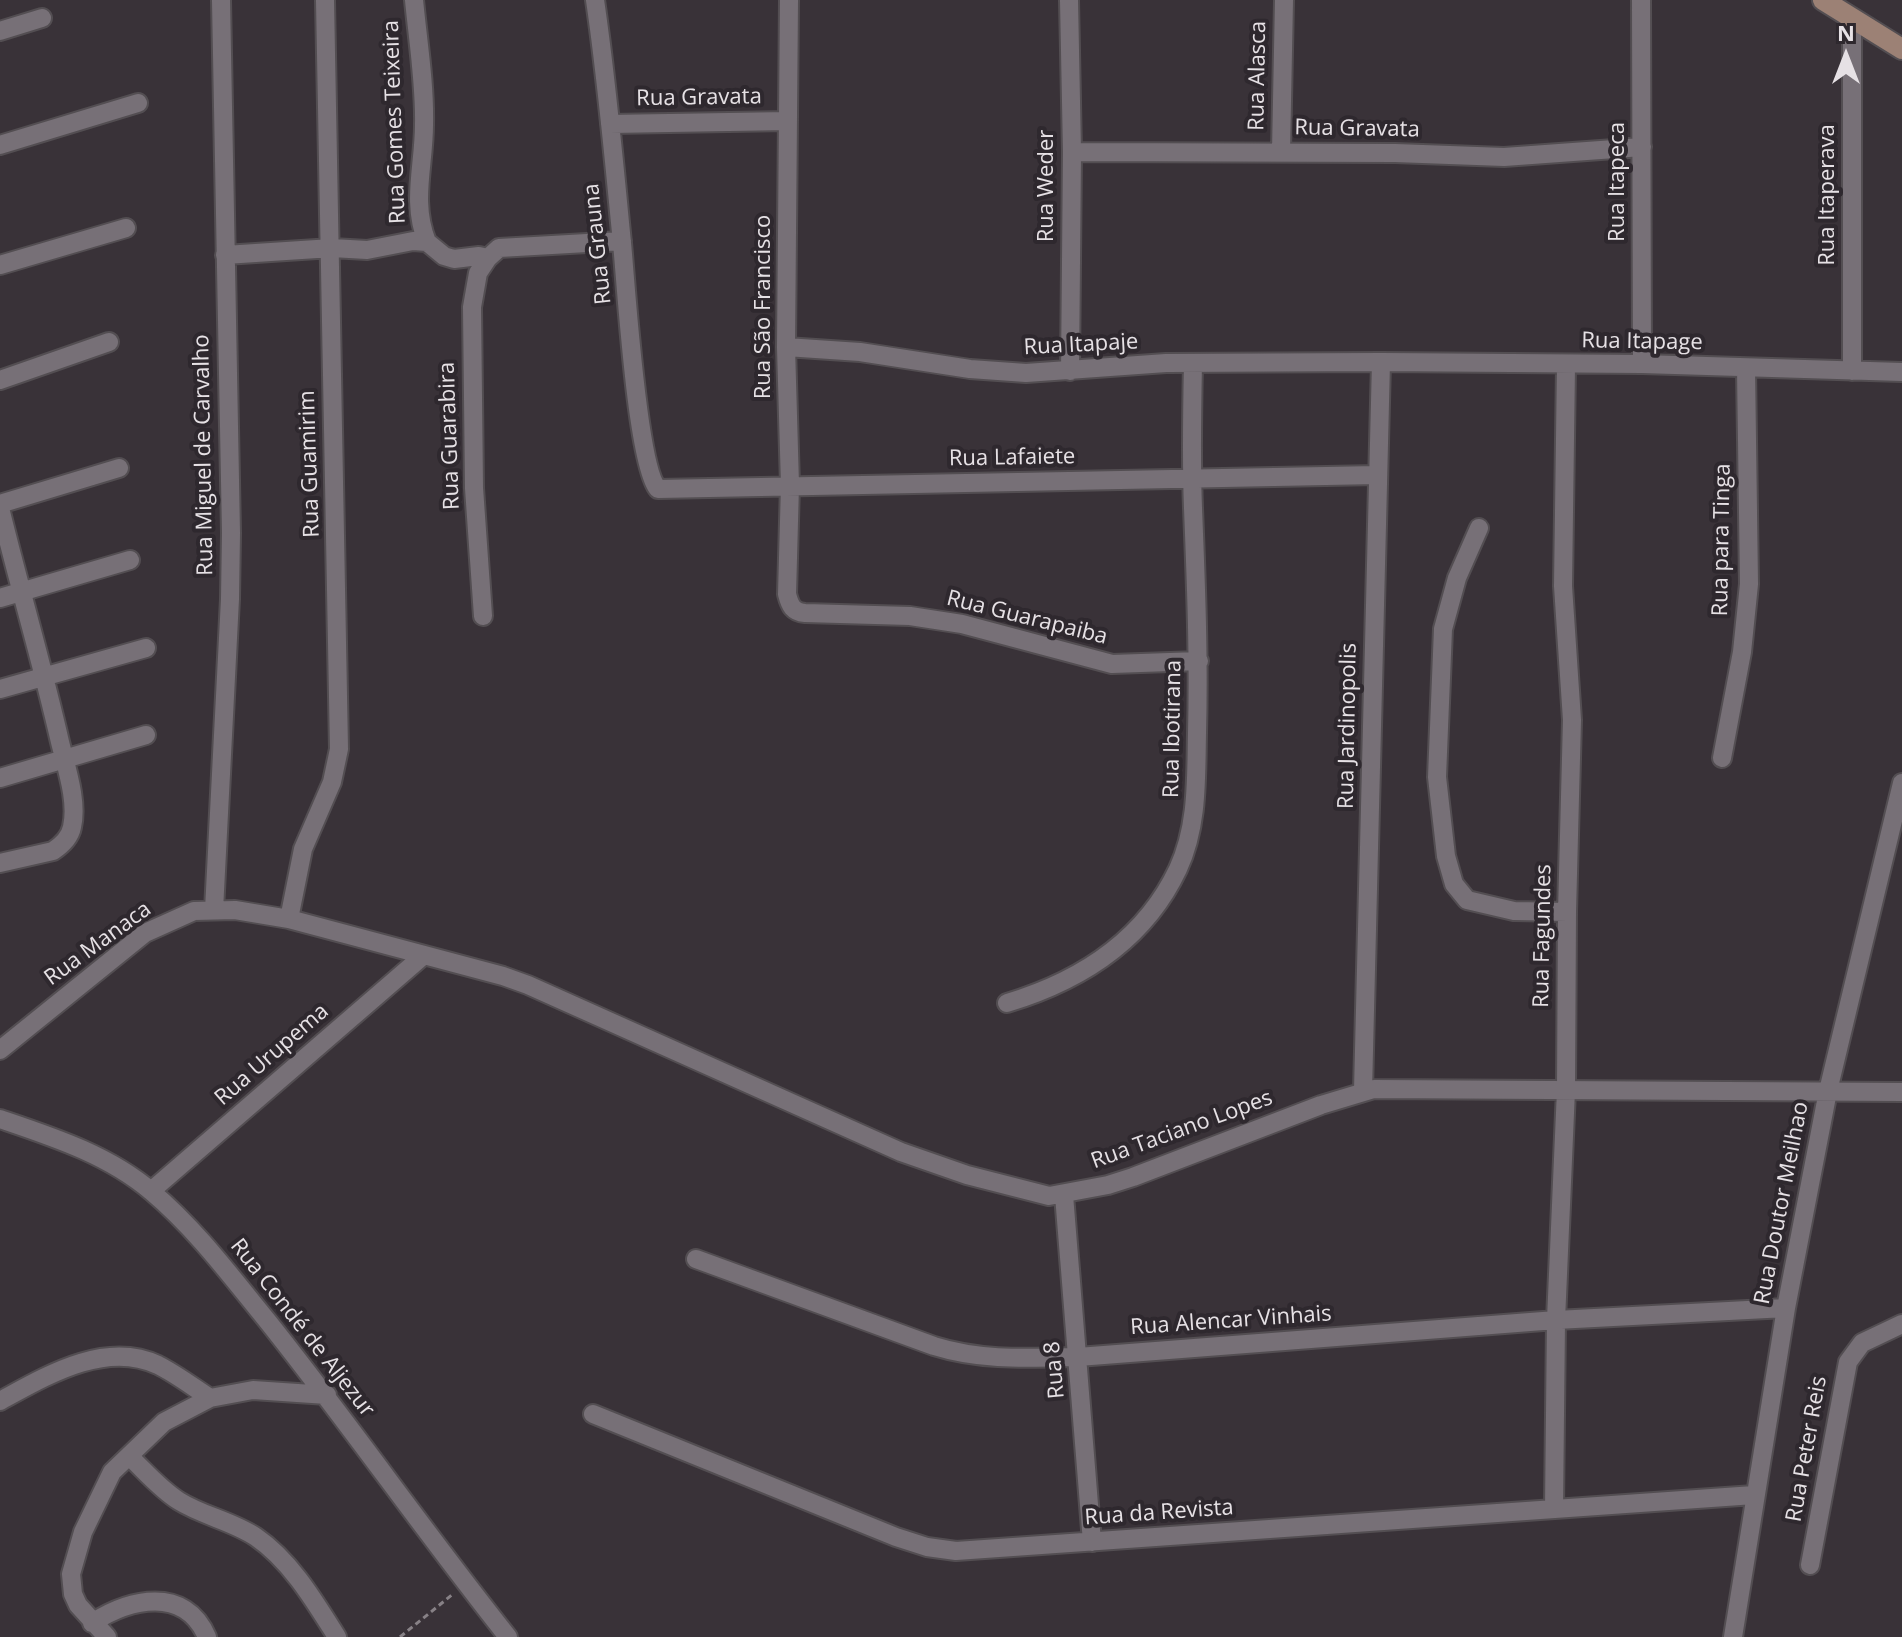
<!DOCTYPE html>
<html>
<head>
<meta charset="utf-8">
<style>
  body { margin:0 }
  #map { position:relative; width:1902px; height:1637px; overflow:hidden; background:#393238; font-family:"Open Sans",sans-serif }
  canvas { display:block }
  .north { position:absolute; left:1806px; top:16px; width:80px; height:80px; -webkit-text-stroke:6px #2e282e; paint-order:stroke; rotate:0deg; font-size:22px; font-weight:700; line-height:32px; text-align:center; color:#e6e1e5 }
  .north::after { content:''; display:block; margin:auto; width:28px; height:36px; background:#e6e1e5; clip-path:polygon(50% 0,100% 100%,50% 72%,0 100%) }
</style>
</head>
<body>
<div id="map">
<canvas width="1902" height="1637"></canvas>
<div class="north">N</div>
</div>
<script>
const ctx = document.querySelector('canvas').getContext('2d');
ctx.lineJoin = 'round';
function strokePath(path, color, width, dash) { ctx.strokeStyle = color; ctx.lineWidth = width; ctx.lineCap = dash ? 'butt' : 'round'; ctx.setLineDash(dash || []); ctx.stroke(path); }
function label(font, color, halo, rows, align = 'center') {
  ctx.font = font + ' "Open Sans",sans-serif'; ctx.lineWidth = 8; ctx.setLineDash([]); ctx.textBaseline = 'middle'; ctx.strokeStyle = halo; ctx.fillStyle = color; for (const [text, x, y, turn = 0] of rows) {
    ctx.save(); ctx.translate(x, y); ctx.rotate((+turn || 0) * Math.PI / 180); ctx.textAlign = isNaN(turn) ? turn : align; if (halo) ctx.strokeText(text, 0, 0); ctx.fillText(text, 0, 0); ctx.restore();
  }
}
const path = new Path2D(`
  M400,1637L453,1594`);
const street = new Path2D(`
  M414,0C418,41 425,84 424,125C424,166 411,202 427,242
  M595,0C607,81 614,162 622,243C626,284 637,466 658,489L1377,475
  M789,0L786,347L790,485L787,594C790,606 793,612 805,613L910,616L962,624L1112,664L1199,661
  M1069,0L1072,152L1070,371
  M1641,0L1642,364
  M0,31L42,18
  M610,124L788,121
  M0,145L138,103
  M1072,152L1395,153L1504,157L1642,147
  M1281,152L1284,0
  M225,255L332,248L367,250L413,241L427,242L444,256L454,259L479,256L488,258
  M0,265L126,228
  M786,347L860,352L970,369L1026,373L1166,363L1381,362L1642,364L1902,372
  M1852,371V19
  M0,380L109,342
  M0,504L119,468
  M0,508C19,586 42,663 60,742C66,767 78,801 72,827C70,837 62,845 53,851L0,863
  M1479,528L1457,578L1443,629L1437,777L1446,856L1454,884L1467,900L1514,911L1567,912
  M0,598L130,560
  M483,616L474,488L472,307L478,273L488,258L499,248L622,241
  M0,689L146,648
  M1722,758L1742,652L1749,584L1746,368
  M0,778L146,735
  M214,910L230,599L231,533L221,0
  M289,919L303,849L332,782L339,749C335,500 332,250 325,0
  M1007,1003C1080,981 1144,941 1178,869C1198,826 1196,779 1197,733C1199,658 1196,583 1193,508C1191,460 1192,411 1193,363
  M0,1050L145,933L194,911L235,910L289,919L503,976L528,985L901,1152L967,1175L1049,1196L1108,1185L1133,1177L1321,1105L1374,1089L1902,1092
  M1363,1091L1381,362
  M0,1119C53,1137 109,1155 152,1192C197,1230 232,1278 269,1323C351,1426 426,1534 508,1637
  M151,1191L424,955
  M1064,1195L1092,1542
  M696,1259L934,1346C982,1361 1028,1358 1078,1357L1556,1320L1786,1308
  M0,1401C46,1376 105,1340 158,1365C176,1374 193,1387 210,1398
  M593,1414L896,1537L927,1547L956,1551L1754,1495
  M129,1456C145,1471 160,1489 179,1501C203,1516 232,1521 256,1537C291,1561 315,1602 337,1637
  M1554,1509L1556,1320L1566,1090L1567,912L1572,720L1563,586L1566,365
  M1810,1565L1848,1362L1862,1343L1902,1324
  M92,1623C129,1599 185,1585 207,1637
  M107,1637L78,1605L73,1594L71,1574L83,1532L112,1472L164,1422L210,1398L253,1390L327,1395
  M1733,1637L1786,1308L1828,1091L1902,783`);
const secondary = new Path2D(`
  M1823,0L1902,49`);
const streetNames = [
  ["Rua Alasca",1258,76,-89],
  ["Rua Gravata",699,98,-1],
  ["Rua Gomes Teixeira",395,122,-92],
  ["Rua Gravata",1357,129,1],
  ["Rua Itapeca",1618,182,-90],
  ["Rua Weder",1047,186,-90],
  ["Rua Itaperava",1828,195,-90],
  ["Rua Grauna",598,244,-96],
  ["Rua São Francisco",764,307,-90],
  ["Rua Itapage",1642,342,1],
  ["Rua Itapaje",1081,345,-3],
  ["Rua Guarabira",450,436,-92],
  ["Rua Miguel de Carvalho",204,455,-91],
  ["Rua Lafaiete",1012,458,-1],
  ["Rua Guamirim",310,464,-92],
  ["Rua para Tinga",1722,540,-89],
  ["Rua Guarapaiba",1027,618,14],
  ["Rua Jardinopolis",1348,726,-89],
  ["Rua Ibotirana",1173,729,-89],
  ["Rua Fagundes",1543,936,-89],
  ["Rua Manaca",98,944,-36],
  ["Rua Urupema",272,1055,-41],
  ["Rua Taciano Lopes",1182,1130,-20],
  ["Rua Doutor Meilhao",1782,1203,-79],
  ["Rua Alencar Vinhais",1231,1321,-4],
  ["Rua Condé de Aljezur",302,1328,52],
  ["Rua 8",1055,1370,-95],
  ["Rua Peter Reis",1807,1449,-80],
  ["Rua da Revista",1159,1513,-4]
];
strokePath(street, '#534e52', 22);
strokePath(secondary, '#534e52', 24);
strokePath(path, '#878186', 3, [6, 4]);
strokePath(street, '#777077', 18);
strokePath(secondary, '#9c8175', 20);
label('22px', '#e6e1e5', '#2e282e', streetNames);
</script>
</body>
</html>
